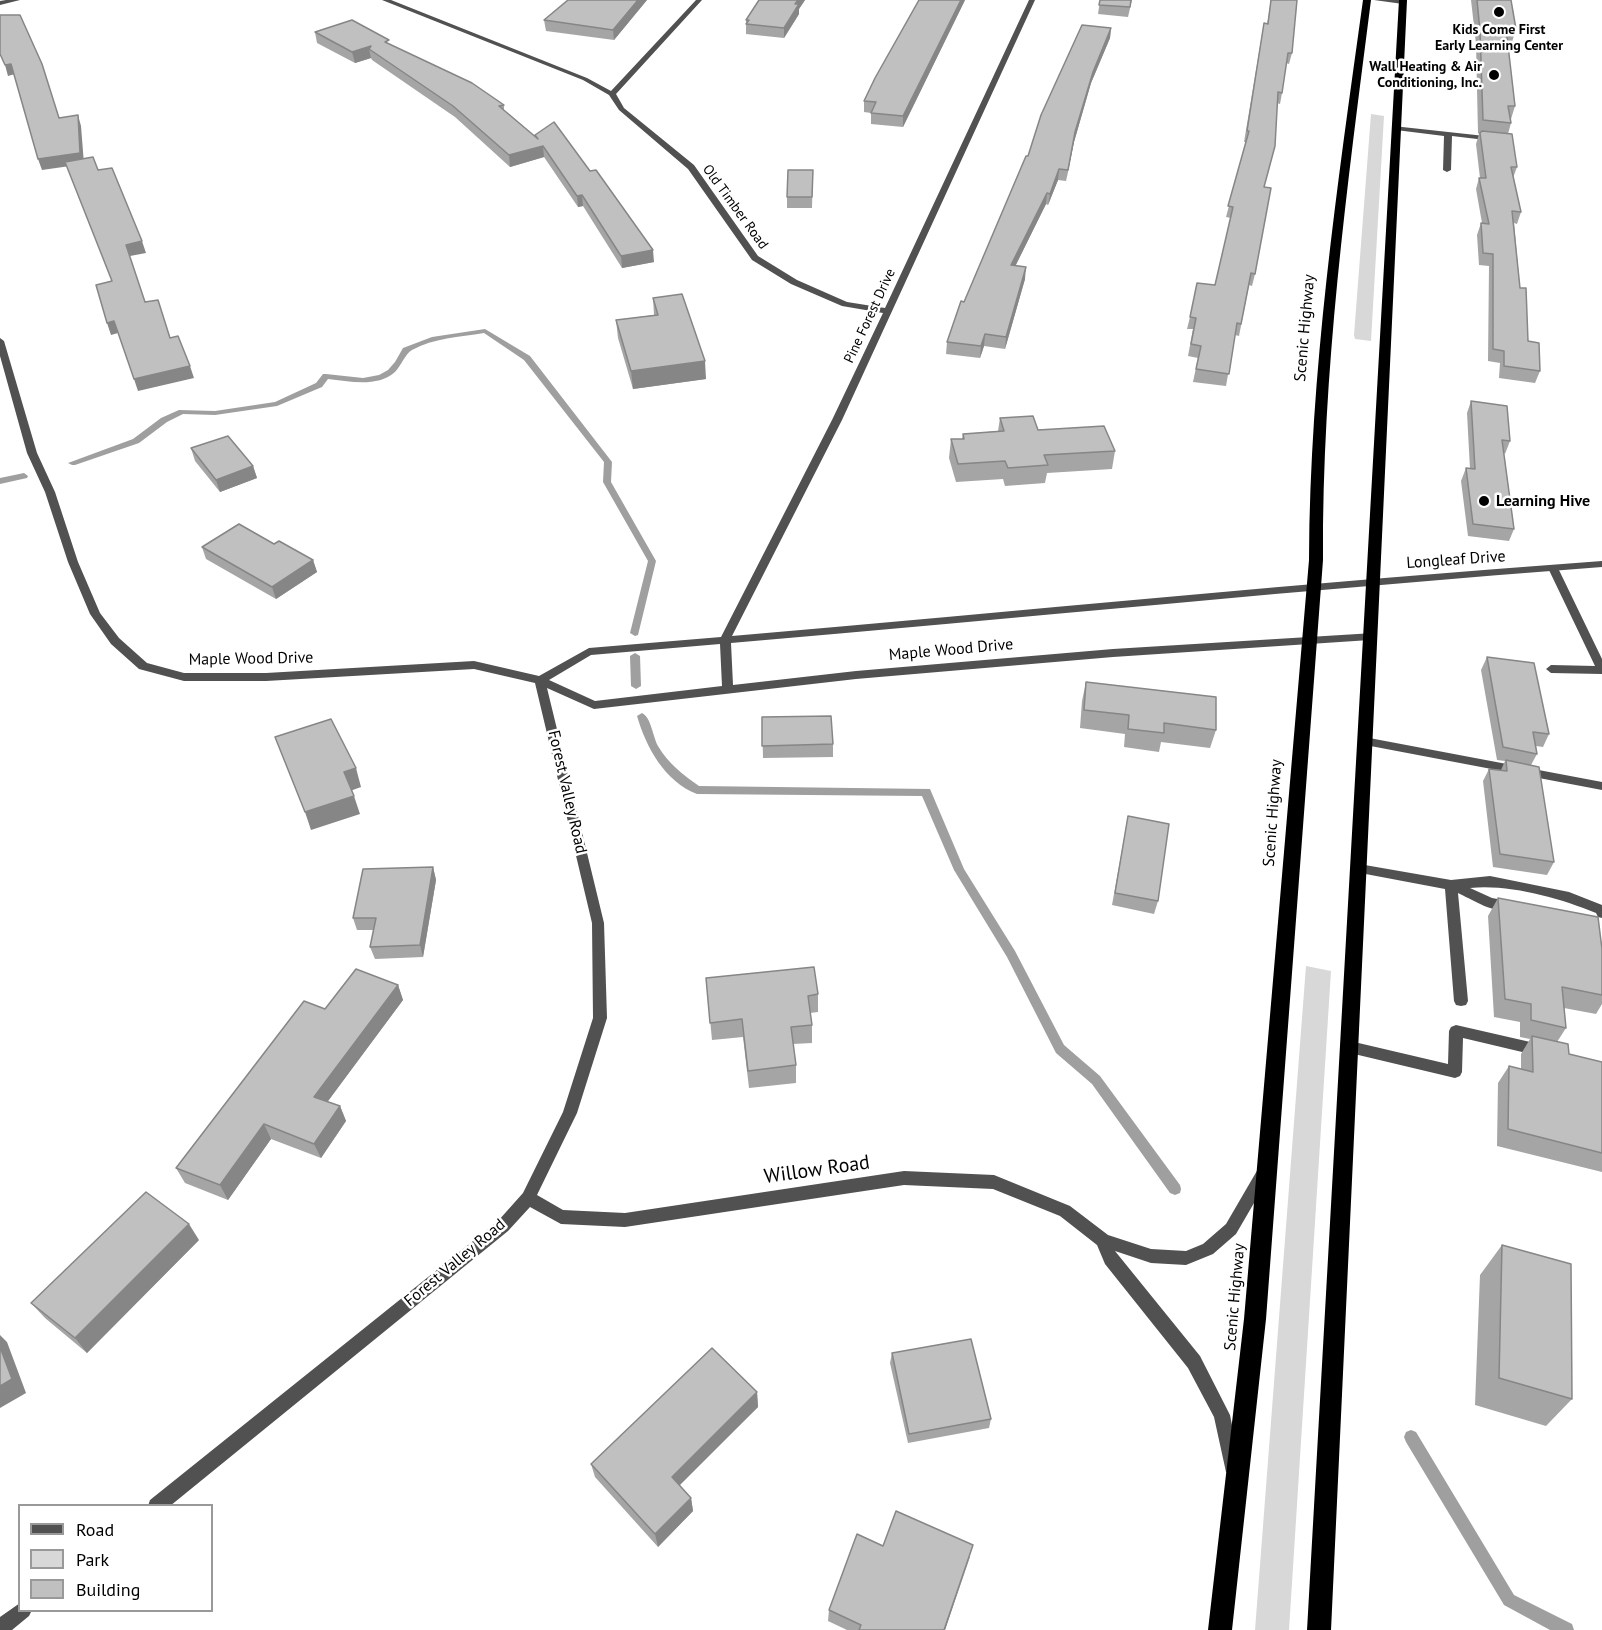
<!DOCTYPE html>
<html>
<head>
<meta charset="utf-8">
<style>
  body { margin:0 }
  #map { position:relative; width:1602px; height:1630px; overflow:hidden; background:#fff; font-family:"PT Sans",sans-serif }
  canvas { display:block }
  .legend { position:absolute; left:18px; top:1504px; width:195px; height:108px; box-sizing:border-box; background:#fff; border:2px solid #999; margin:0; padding:8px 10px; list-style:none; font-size:18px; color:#000 }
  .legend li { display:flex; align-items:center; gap:12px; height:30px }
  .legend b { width:30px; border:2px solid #999 }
</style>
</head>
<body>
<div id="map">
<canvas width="1602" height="1630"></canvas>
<ul class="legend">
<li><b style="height:8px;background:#515151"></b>Road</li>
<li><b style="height:16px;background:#d8d8d8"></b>Park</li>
<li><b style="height:16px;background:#c0c0c0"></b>Building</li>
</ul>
</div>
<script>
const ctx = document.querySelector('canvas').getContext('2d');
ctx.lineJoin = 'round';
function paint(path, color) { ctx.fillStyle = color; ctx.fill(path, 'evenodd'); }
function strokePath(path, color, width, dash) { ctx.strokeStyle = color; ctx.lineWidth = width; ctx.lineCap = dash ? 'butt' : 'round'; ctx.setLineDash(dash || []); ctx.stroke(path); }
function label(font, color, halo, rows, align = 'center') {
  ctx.font = font + ' "PT Sans",sans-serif'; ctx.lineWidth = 5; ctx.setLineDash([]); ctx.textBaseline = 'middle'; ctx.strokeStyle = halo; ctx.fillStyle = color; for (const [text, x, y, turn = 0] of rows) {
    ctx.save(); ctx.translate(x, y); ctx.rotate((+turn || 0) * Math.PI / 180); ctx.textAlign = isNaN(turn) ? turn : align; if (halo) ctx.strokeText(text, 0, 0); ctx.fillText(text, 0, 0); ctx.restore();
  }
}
const green = new Path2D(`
  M1371,114L1384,116L1371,341L1355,339L1354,335Z
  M1306,966L1331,971L1289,1630H1255Z`);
const stream = new Path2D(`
  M485,329L530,356L612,462L611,482L656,561L638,635L635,636L630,633L648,561L603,482L604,462L524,360L484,333C459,337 434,338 412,350C405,354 401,366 395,372C377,388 349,381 328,379L322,387L277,406L215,415L183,414L167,422L139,443L75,465H72L68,463L133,439L161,418L179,410L215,411L275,402L316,383L323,374H326L363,378L379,375L388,370L395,362L403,348L432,337Z
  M24,473L28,476L27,478L0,484V478Z
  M635,653L640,656L641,686L636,689L631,686L630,656Z
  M642,713C651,717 653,737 658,746C668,763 683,775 699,786L930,789L964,869L1015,951L1064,1045L1100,1076L1180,1185L1181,1189L1180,1193L1175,1195L1170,1193L1092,1084L1056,1053L1007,957L954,870L922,796L697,794C665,782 646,747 637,716Z
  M1411,1430L1416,1432L1514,1595L1572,1624L1574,1630H1550L1504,1605L1406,1442L1404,1437L1406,1432Z`);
const service = new Path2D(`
  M1393,126L1494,137L1498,139L1494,141L1452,136L1451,170L1447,172L1443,170L1444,136L1396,130H1393Z
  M1553,565L1558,568L1602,659V674L1551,673L1546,669L1551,665L1595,666L1548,568Z
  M1364,737L1602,782V790L1360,744L1358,741Z
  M1359,864L1451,880L1490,876L1569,892L1602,905V918L1598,917L1596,913C1559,898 1510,884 1470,888L1492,898L1513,902L1515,906L1513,910C1496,915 1473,900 1458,893L1468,1001L1466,1005L1461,1006L1456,1005L1454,1001L1445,889L1355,872L1353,869L1355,866Z
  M1456,1025L1539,1044L1544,1046L1546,1050L1544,1054L1539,1056L1463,1038L1462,1072L1460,1076L1455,1078L1350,1053L1345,1051L1343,1047L1345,1043L1350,1041L1448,1064L1449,1031L1451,1027Z`);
const minor = new Path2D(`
  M6,0H20L0,5V1Z
  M382,0H391L587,78L611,91L696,0H702L616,94L624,108L694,165L758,256L797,280L847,302L885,308L1029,0H1035L842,420L732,636C1022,611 1312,582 1602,561V567C1311,589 1021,618 731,643L733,685L856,671L1113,649L1374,633L1375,636L1374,639L1370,640L1113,657L856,679L594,709L547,688L604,923L607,1018L577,1113L537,1195L563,1210L625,1213L904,1171L994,1175L1070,1206L1108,1235L1151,1249L1186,1251L1203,1244L1226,1224L1258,1169L1263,1167L1268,1169L1270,1174L1268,1179L1236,1234L1213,1254L1186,1265L1151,1263L1115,1251L1200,1356L1230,1415L1240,1466L1238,1472L1232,1474L1226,1472L1214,1417L1188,1368L1105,1264L1097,1245L1060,1216L993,1189L904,1185L625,1227L561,1224L530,1207L508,1231L170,1506H148L150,1500L498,1221L523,1193L563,1112L593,1018L592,923L535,683L474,669L266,681H184L139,669L111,644L90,614L68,562L45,492L27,453L0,356V338L4,341L37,453L55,492L78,562L100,613L119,638L147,663L184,673H266L474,661L539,676L589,648L721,637L832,420L883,313L842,306L791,284L752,260L688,169L619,110L609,95L583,80ZM720,644L722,686L595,701L549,680L591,655Z
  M1374,0H1401L1406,2L1403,4Z
  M20,1603V1610H32L29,1616L12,1630H0V1617Z`);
const trunk = new Path2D(`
  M1363,0H1371C1347,188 1322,370 1323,560L1266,1319L1232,1630H1208L1244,1319L1309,560C1310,370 1337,188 1363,0Z
  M1399,0H1407L1331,1630H1307Z`);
const wall = new Path2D(`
  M568,0H647L614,40L546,31L544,20Z
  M759,0H805L799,9V14L784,38L746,34V20Z
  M919,0H965L903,127L871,124V113L864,112V101Z
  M1100,0H1132L1128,17L1098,14Z
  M1271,0L1292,53L1289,64L1286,63L1282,93L1280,104L1277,103L1264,187L1255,274L1252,286L1249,285L1239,336L1235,335L1226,386L1193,382L1198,358L1188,356L1193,329H1187L1190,317L1215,285L1231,218L1226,217L1246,142H1244L1262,34L1264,23L1267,24Z
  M1471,0H1511L1516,29L1512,42L1507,41L1515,106L1511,119V123L1508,134L1517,167L1513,178L1521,212L1517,224L1514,223L1520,288L1528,341L1540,371L1535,383L1499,378L1500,363L1488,361L1489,266L1479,265L1477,235L1481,223H1482L1476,189L1479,178H1480L1476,144L1479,134L1478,133L1476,44Z
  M1111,28L1110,38L1091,83L1074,142L1066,181L1058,180L1048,205L1046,204L1015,266L1025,279L1005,349L984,346L980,358L946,354L947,342L964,302Z
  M315,32L389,44L504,105V110L536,137L535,135L654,262L622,268L583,206L578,207L544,157L510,167L455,117L372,60L371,58L355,63L317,43Z
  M813,170L812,208H787V197Z
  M653,298L706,379L633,389L618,338L616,320L654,315Z
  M1471,401L1510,441L1505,454L1504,453L1514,529L1509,541L1468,536L1461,481L1466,468L1470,469L1467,413Z
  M1000,418L1038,430L1115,451L1112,469L1047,473L1045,483L1005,486L1003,479L956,482L949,458L951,439H962L963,434L998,431Z
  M191,448L253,466L257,478L220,492L195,461Z
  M274,544L313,560L317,572L276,599L206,559L202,547Z
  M1487,657L1549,734L1543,747L1536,746L1537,754L1531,765L1554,862L1547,875L1493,867L1483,781L1489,769L1501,770L1505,761L1497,760L1481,670Z
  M1086,682L1216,730L1210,748L1161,742L1159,752L1124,747L1125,734L1080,728L1082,701Z
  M762,717L833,744V757L763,758Z
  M1128,816L1158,901L1154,914L1112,905Z
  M433,867L436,880L423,957L375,959L370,947L374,930H357L353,918Z
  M1498,898L1602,949V1004L1596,1014L1564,1008L1566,1028L1557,1042L1569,1054L1602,1062V1172L1497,1146L1498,1083L1509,1066L1521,1069V1054L1530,1039L1520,1037V1022L1494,1017L1488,916Z
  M706,978L818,994V1012L810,1013L812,1025V1043L793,1044L796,1065V1083L749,1088L743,1037L712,1040Z
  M398,985L403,1000L327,1102L340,1106L346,1121L321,1158L271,1139L228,1200L185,1183L176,1168L325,1009Z
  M199,1240L87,1353L45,1318L31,1303Z
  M1502,1245L1572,1399L1546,1426L1475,1405L1480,1275Z
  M892,1353L991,1419L989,1428L908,1443L890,1363Z
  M757,1392L758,1407L679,1485L691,1498L693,1511L658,1547L595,1477L591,1464Z
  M883,1546L970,1557L945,1630H847L828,1621L829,1610Z`);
const shadedWall = new Path2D(`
  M638,0H647L614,40L613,30Z
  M798,0H805L799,9V14L784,38V28L795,4Z
  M961,0H965L903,127V116Z
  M1111,28L1110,38L1091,83L1074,142L1066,181L1075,132L1093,72Z
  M371,46L369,49L371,58L355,63L352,52Z
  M11,64L15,74L8,76L5,65Z
  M78,115L81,126L84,164L42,170L38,159Z
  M543,146L544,157L510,167L509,155Z
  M1059,169L1058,180L1048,205L1050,194Z
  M1047,193L1046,204L1010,277L1011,265Z
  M582,195L583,206L578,207L577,196Z
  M142,241L146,253L130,256L126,245Z
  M653,250L654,262L622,268L621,256Z
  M1026,267L1025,279L1005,349L1006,337Z
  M114,321L118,333L111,335L107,323Z
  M985,334L984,346L980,358L981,346Z
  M705,361L706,379L633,389L631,371Z
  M190,366L194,378L138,391L134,379Z
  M253,466L257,478L220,492L216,480Z
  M313,560L317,572L276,599L272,587Z
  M356,768L361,787L350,791L344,772Z
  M354,796L360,814L311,830L305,812Z
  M433,867L436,880L423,957L420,945Z
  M398,985L403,1000L320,1112L314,1097Z
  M340,1106L346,1121L321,1158L314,1144Z
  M264,1124L271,1139L228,1200L220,1185Z
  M189,1224L199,1240L87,1353L75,1338Z
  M0,1335L7,1342L26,1393L0,1408Z
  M757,1392L758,1407L674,1491L672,1477Z
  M691,1498L693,1511L658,1547L655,1534Z
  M973,1545L945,1630H944Z`);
const building = new Path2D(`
  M568,0H638L613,30L544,20Z
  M759,0H798L795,4H799L784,28L746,24L749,20H746Z
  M919,0H961L903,116L871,113L876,102L864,101L875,78Z
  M1100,0H1131L1130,7L1099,5Z
  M1271,0H1297L1292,53H1288L1282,93L1278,92L1275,146L1264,187L1271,188L1255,274L1251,273L1241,324L1237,323L1229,374L1196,369L1201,346L1191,344L1196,318L1190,317L1197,283L1215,285L1233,207L1228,206L1249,131H1247L1264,23L1268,24Z
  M1477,0H1511L1516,29L1506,28L1515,106H1508L1511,123L1483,120L1480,31Z
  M0,15H20L42,64L59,118L78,115L80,153L38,159L11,64L5,65L0,54Z
  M352,20L389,40L385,42L472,83L504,105L499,106L538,139L535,135L554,122L590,171L596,170L653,250L621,256L582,195L577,196L543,146L509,155L453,106L369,49L371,46L352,52L315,32Z
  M1082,25L1111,28L1093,72L1075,132L1068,170L1059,169L1050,194L1047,193L1011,265L1026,267L1006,337L985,334L981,346L947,342L961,301L964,302L1026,156H1028L1041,115Z
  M1482,131L1512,134L1517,167H1511L1521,212L1512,211L1520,288H1526L1528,341L1539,343L1540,371L1504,366V351L1493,349V254L1483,253L1481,223L1489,224L1479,178H1486L1480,133Z
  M93,157L98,170L112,168L142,241L126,245L145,302L158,300L170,338L178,336L190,366L134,379L114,321L107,323L96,285L112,281L65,162Z
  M788,170H813L812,197H787Z
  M682,294L705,361L631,371L616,320L658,315L653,298Z
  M1471,401L1507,406L1510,441L1502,440L1514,529L1473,524L1466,468L1475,469Z
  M1033,416L1038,430L1104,426L1115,451L1044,455L1048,465L1008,468L1005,461L958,464L951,439H964L963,434L1004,431L1000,418Z
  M228,436L253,466L216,480L191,448Z
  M239,524L274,544L279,541L313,560L272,587L202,547Z
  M1487,657L1534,663L1549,734L1533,732L1537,754L1503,747Z
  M1086,682L1216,697V730L1164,723V733L1128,729L1129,715L1084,710Z
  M831,716L833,744L762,746V717Z
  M331,719L356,768L344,772L354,796L305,812L275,737Z
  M1506,760L1539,767L1554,862L1500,854L1489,769L1507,771Z
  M1128,816L1169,824L1158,901L1115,893Z
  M433,867L420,945L370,947L376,918H353L363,869Z
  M1498,898L1598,917L1602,949V995L1562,987L1566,1028L1531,1020V1004L1505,999Z
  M814,967L818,994L808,996L812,1025L791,1027L796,1065L748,1071L742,1019L710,1023L706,978Z
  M356,969L398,985L314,1097L340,1106L314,1144L264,1124L220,1185L176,1168L304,1001L325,1009Z
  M1532,1036L1568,1044L1569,1054L1602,1062V1153L1508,1129L1509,1066L1533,1072Z
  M146,1192L189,1224L75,1338L31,1303Z
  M1502,1245L1571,1264L1572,1399L1499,1378Z
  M971,1339L991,1419L909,1434L892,1353Z
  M0,1347L12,1379L0,1386Z
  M712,1348L757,1392L672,1477L691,1498L655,1534L591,1464Z
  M896,1511L973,1545L944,1630H859L861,1625L829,1610L857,1534L883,1546Z`);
const markers = [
  [1499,12,6,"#000"],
  [1494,75,6,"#000"],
  [1484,501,6,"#000"]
];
const farPoinames = [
  ["Kids Come First",1499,30],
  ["Early Learning Center",1499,46],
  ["Wall Heating & Air",1482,67,"right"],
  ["Conditioning, Inc.",1482,83,"right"]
];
const farStreetnames = [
  ["Old Timber Road",735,207,54],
  ["Pine Forest Drive",870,316,-65]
];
const streetNames = [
  ["Scenic Highway",1305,328,-85],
  ["Longleaf Drive",1456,560,-4],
  ["Maple Wood Drive",951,650,-5],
  ["Maple Wood Drive",251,659,-1],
  ["Forest Valley Road",567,792,77],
  ["Scenic Highway",1273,813,-86],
  ["Forest Valley Road",455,1263,-40],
  ["Scenic Highway",1235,1297,-85]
];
const poiNames = [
  ["Learning Hive",1496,501]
];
const nearStreetnames = [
  ["Willow Road",817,1170,-8]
];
paint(green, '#d8d8d8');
paint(stream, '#9f9f9f');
paint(service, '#515151');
paint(minor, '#515151');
paint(trunk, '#000');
paint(wall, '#a5a5a5');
paint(shadedWall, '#868686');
paint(building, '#c0c0c0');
strokePath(building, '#868686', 1.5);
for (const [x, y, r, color] of markers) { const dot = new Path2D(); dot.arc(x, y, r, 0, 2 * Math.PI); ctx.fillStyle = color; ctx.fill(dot); strokePath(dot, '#fff', 2); }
label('bold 14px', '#000', '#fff', farPoinames);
label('14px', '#000', '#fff', farStreetnames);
label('16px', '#000', '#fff', streetNames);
label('bold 16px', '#000', '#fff', poiNames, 'left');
label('20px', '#000', '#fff', nearStreetnames);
</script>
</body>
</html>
